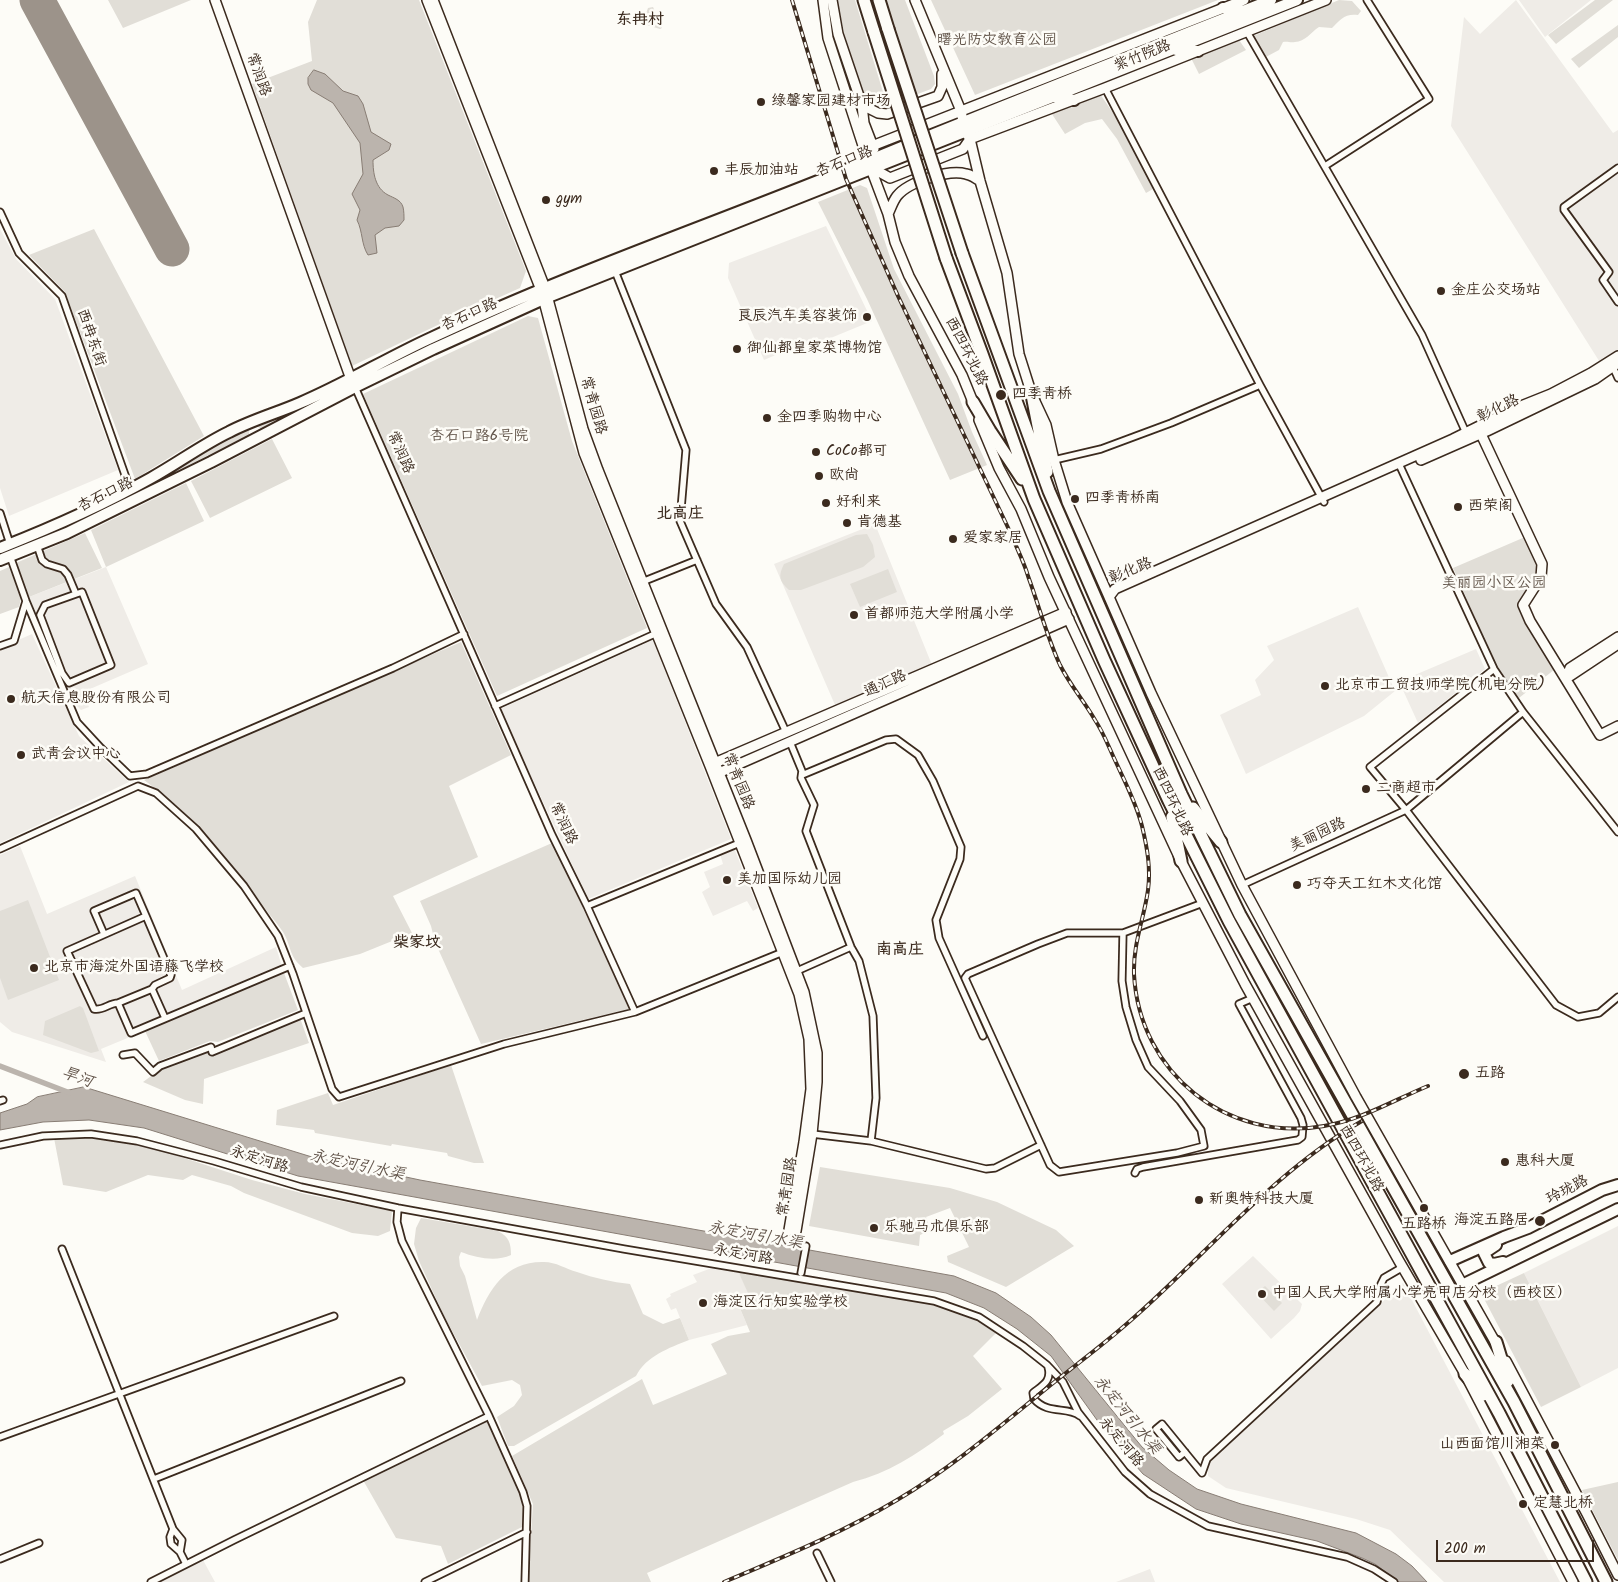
<!DOCTYPE html>
<html>
<head>
<meta charset="utf-8">
<style>
  body { margin:0 }
  #map { position:relative; width:1618px; height:1582px; overflow:hidden; background:#fdfcf7; font-family:Kalam,sans-serif }
  canvas { display:block }
  .scale { position:absolute; left:1436px; top:1540px; width:158px; height:22px; box-sizing:border-box; border:2px solid #3b2a1e; border-top:0; padding-left:6px; font-size:15px; line-height:18px; white-space:nowrap; color:#3b2a1e; -webkit-text-stroke:4px #fdfcf7; paint-order:stroke }
</style>
</head>
<body>
<div id="map">
<canvas width="1618" height="1582"></canvas>
<div class="scale">200 m</div>
</div>
<script>
const ctx = document.querySelector('canvas').getContext('2d');
ctx.lineJoin = 'round';
function paint(path, color) { ctx.fillStyle = color; ctx.fill(path, 'evenodd'); }
function strokePath(path, color, width, dash) { ctx.strokeStyle = color; ctx.lineWidth = width; ctx.lineCap = dash ? 'butt' : 'round'; ctx.setLineDash(dash || []); ctx.stroke(path); }
function label(font, color, halo, rows, align = 'center') {
  ctx.font = font + ' Kalam,"LXGW WenKai TC",sans-serif'; ctx.lineWidth = 5; ctx.setLineDash([]); ctx.textBaseline = 'middle'; ctx.strokeStyle = halo; ctx.fillStyle = color; for (const [text, x, y, turn = 0] of rows) {
    ctx.save(); ctx.translate(x, y); ctx.rotate((+turn || 0) * Math.PI / 180); ctx.textAlign = isNaN(turn) ? turn : align; if (halo) ctx.strokeText(text, 0, 0); ctx.fillText(text, 0, 0); ctx.restore();
  }
}
const built = new Path2D(`
  M1516,0L1613,133L1618,130V352L1601,364L1451,126L1464,17L1480,34Z
  M1519,0H1591L1545,37Z
  M826,226L872,321L821,342L817,337L764,360L728,278L729,263Z
  M0,229L16,259L55,299L118,470L9,516L0,488Z
  M875,524L932,665L835,705L774,564Z
  M106,567L148,664L83,692L89,707L81,710L75,704L29,597Z
  M1358,607L1395,691L1364,716L1246,774L1220,715L1261,695L1255,680L1274,660L1267,646Z
  M32,634L79,736L129,782L0,843V648Z
  M653,640L731,839L588,899L500,709Z
  M1476,649L1485,669L1418,723L1402,688L1405,687L1403,680Z
  M20,846L47,914L135,876L182,990L276,947L284,973L101,1049L106,1062L12,1032L0,1022V855Z
  M734,848L758,908L753,911L747,901L713,916L702,892L710,887L704,872L723,864L720,854Z
  M1618,1226V1368L1581,1387L1524,1273Z
  M1253,1256L1302,1304L1300,1311L1294,1318L1271,1339L1222,1284Z
  M717,1266L737,1269L749,1293L736,1299L747,1325L689,1340L676,1308L671,1310L666,1299L671,1296L670,1294L697,1282L693,1275Z
  M1403,1283L1560,1582H1444L1390,1530L1356,1519L1226,1488L1208,1476V1463Z
  M203,1560L215,1582H159Z
  M1150,1569L1155,1582H1116Z`);
const green = new Path2D(`
  M108,0H191L123,28Z
  M317,0H419L526,271L520,288L444,322L352,366L252,84L312,61L308,22Z
  M837,0H855L887,105L878,107L866,104L846,41Z
  M886,0H905L934,76L935,84L931,89L915,95Z
  M931,0H1218L975,95Z
  M1339,0L1352,1L1361,11L1358,15C1345,13 1340,20 1332,28L1319,27C1311,32 1305,42 1295,42C1290,43 1288,41 1283,42L1279,50L1264,58L1251,37Z
  M1595,0H1613L1556,44L1548,35Z
  M653,7L662,28L660,29L647,25L644,19L648,8Z
  M1618,25V37L1579,68L1571,59Z
  M1239,40L1246,50L1199,74L1191,58Z
  M1100,94L1122,126L1153,189L1146,193L1117,139L1102,119L1085,123L1065,134L1050,111L1056,108L1059,111Z
  M860,185L867,188L894,269L958,394L972,432L987,465L950,480L867,299L818,202Z
  M94,229L204,436L135,479L65,292L29,255Z
  M528,316L538,318L572,441L647,628L497,696L363,394Z
  M343,388L261,429L257,426V424Z
  M246,429L249,430V435L167,476L165,474L230,436Z
  M272,439L292,478L210,518L191,481Z
  M186,483L204,521L106,567L91,530Z
  M85,533L102,568L29,597L16,563Z
  M867,534L873,545L875,557L863,567L801,590H789C779,581 778,576 784,564L856,535Z
  M1525,537L1539,563L1538,576L1520,603L1555,669L1519,698L1495,663L1453,568Z
  M9,567L21,598L19,607L0,614V571Z
  M888,569L897,592L860,607L850,584Z
  M461,642L511,755L449,786L478,857L393,896L412,933L360,954L303,968C288,955 292,947 283,932C279,926 274,920 269,914C233,863 194,817 144,780Z
  M552,843L629,1006V1009L481,1044L435,942L431,926L420,901Z
  M28,900L59,980L8,1000L0,978V911Z
  M284,973L298,1010L218,1042L210,1041L159,1061L145,1031Z
  M80,1006L83,1008L99,1051L91,1053L43,1035L45,1021Z
  M300,1018L309,1043L204,1079L203,1104L185,1100L143,1082L162,1068L208,1049L211,1055Z
  M451,1065L484,1163H474L448,1156L447,1153L392,1144L391,1146L315,1133L314,1130L276,1125L277,1110L328,1093L333,1105Z
  M94,1137L147,1146L252,1180L305,1194L392,1211L390,1231L378,1236L352,1233L244,1193L231,1186L192,1175L183,1180L148,1175L106,1192L63,1185L54,1138Z
  M820,1167L950,1188L997,1202L1056,1230L1074,1246L1006,1287L948,1262L947,1256L969,1247L950,1208L926,1217L931,1230L920,1235L919,1246L809,1226Z
  M421,1218L498,1231C509,1237 511,1243 511,1255C496,1262 477,1258 461,1252L459,1257L460,1266L465,1276L477,1320C489,1289 506,1261 544,1262C556,1262 566,1269 577,1272C594,1278 612,1282 630,1284L643,1314L663,1324L680,1318L689,1340C669,1348 646,1356 636,1376L514,1446H508L497,1417L514,1406L522,1395L520,1385L512,1380L482,1386L444,1316L419,1261L414,1244L416,1228Z
  M737,1269L934,1305L975,1320L996,1333L973,1356L1002,1389L968,1416L943,1431L944,1434C916,1455 888,1473 853,1482L647,1573L651,1582H528L533,1504L512,1456L642,1379L653,1405L727,1374L711,1344L728,1336L750,1332L736,1299L748,1293Z
  M1524,1273L1581,1387L1541,1407L1481,1293Z
  M1265,1286L1282,1303L1274,1311L1257,1293Z
  M487,1421L523,1500L522,1527L448,1564L441,1546L396,1538L363,1480Z
  M1618,1482V1560L1582,1490Z`);
const water = new Path2D(`
  M314,70L325,74L343,91L358,96L363,104L371,132L391,144L389,150L373,160C373,173 375,188 388,195C394,198 401,200 403,207C404,211 404,216 404,220L399,226L385,228L375,235L377,253L368,255C361,244 363,232 357,220L360,210L352,194L363,174L360,143L333,103L311,90L308,84V78Z
  M84,1087L312,1157L420,1180L954,1276L996,1293L1031,1317L1051,1335L1142,1447L1169,1470L1197,1489L1241,1504L1356,1533L1396,1554L1412,1566L1427,1582H1399L1375,1564L1362,1558L1317,1541L1241,1524L1196,1509L1143,1474L1102,1427L1051,1356L1017,1329L984,1308L946,1293L298,1176L144,1128L89,1120L43,1122L0,1130V1113L27,1104L37,1097Z`);
const canal = new Path2D(`
  M0,1066L70,1093`);
const runway = new Path2D(`
  M37,0L172,249`);
const street = new Path2D(`
  M1247,32L1422,335L1467,435
  M1105,88L1260,385L1324,502
  M1325,166L1429,99L1367,0
  M1618,168L1564,207V210L1609,272L1603,280L1618,302
  M0,212L19,253L62,296L130,489
  M615,271L686,450L680,521L716,604L747,647L786,732
  M1613,367L1618,378
  M355,387L552,835L587,906L635,1012
  M1054,460L1101,449L1171,423L1260,385
  M1399,464L1494,669L1523,712L1618,832
  M0,513L10,544
  M37,545L42,560L47,564L63,569L68,575L76,594L45,605L40,615L62,673L69,683L111,665L82,592L76,594
  M10,556L26,601L77,722L101,748L130,776L147,774L393,668L464,634
  M642,582L697,560
  M0,646L14,641L26,601
  M1494,669L1370,767L1406,810L1556,1005L1578,1017L1599,1013L1618,997
  M495,706L657,633
  M790,742L802,771L801,778L814,805L806,831L851,947L859,961L873,1016L876,1098L871,1141
  M802,775L886,740L896,739L918,755L933,781L961,847L960,859L936,920L939,938L983,1036
  M0,849L138,786L156,793L196,829L244,886L278,936L293,974L332,1089L339,1097L504,1044L635,1012L783,952
  M1242,885L1406,810L1523,712
  M587,906L742,842
  M1123,933L1122,981L1126,1007L1136,1040L1148,1067L1180,1101L1201,1130L1204,1146L1177,1153L1059,1172L1050,1165L965,978L968,974L1038,944L1067,933H1123L1203,903
  M104,934L94,911L136,893L146,916
  M797,971L851,947
  M118,1003C109,1003 103,1011 94,1009L67,951L146,916L171,975L170,978L155,985L152,989
  M165,1018L152,989L118,1003L131,1033L290,966
  M123,1055L135,1053L153,1072L160,1066L211,1047L212,1052L306,1013
  M0,1101L3,1100
  M812,1134L871,1141L986,1169L995,1168L1041,1145
  M0,1145L43,1136L91,1134L137,1141L214,1161L301,1187L398,1208L624,1249L934,1301L979,1317L1023,1346L1047,1365L1063,1382L1078,1412L1125,1472L1150,1494L1208,1526L1347,1557L1374,1569L1394,1582
  M1135,1173L1137,1169L1143,1167L1292,1141L1298,1140L1302,1137L1303,1125L1301,1118L1239,1004L1253,998
  M398,1208L397,1222L402,1241L489,1416L523,1492L527,1506L525,1582
  M62,1249L173,1529L182,1540L180,1552L186,1564
  M801,1273L806,1246
  M1048,1367C1052,1381 1043,1385 1033,1393L1034,1399C1048,1415 1067,1406 1080,1416
  M0,1437L334,1316
  M1185,1452L1179,1457L1156,1429L1162,1424L1202,1473L1207,1459L1377,1302L1381,1284L1384,1278L1403,1267
  M154,1479L401,1381
  M173,1529L170,1537L171,1544L180,1552
  M817,1553L831,1582
  M0,1559L39,1543
  M151,1582L234,1540L489,1416
  M425,1582L527,1532`);
const secondary = new Path2D(`
  M215,0L353,385
  M427,0L541,290L584,453L710,766L799,994L809,1039L811,1089L804,1142L789,1230L796,1231L812,1134L817,1082V1053L804,992L746,840L598,470L583,429L545,288L433,0
  M823,0L828,38L868,161L888,214L895,242L909,276L962,375L975,407
  M832,0L838,34L862,105L864,123L874,149
  M915,0L961,111L965,131L970,139L980,181L1007,273L1019,354L1032,395L1046,425L1054,460L1067,502L1109,597L1151,693L1242,885L1356,1097L1498,1347
  M862,105L878,113L887,114L938,96L942,87V74
  M868,160L872,146L1244,0
  M872,168L890,178L963,149L970,139L1105,88L1326,0
  M888,214C891,208 893,201 897,196C908,182 949,169 966,174C971,175 976,178 980,181
  M979,420L999,468L1021,509L1049,577L1181,861L1245,984L1399,1261L1465,1374L1573,1582
  M1481,434L1542,564L1541,577L1523,605L1530,621L1600,735L1618,726
  M1421,460L1487,431L1595,379L1618,363
  M1109,597L1115,589L1453,439L1516,408L1551,394L1591,373L1618,356
  M1570,676L1618,644
  M1566,679L1570,668L1618,637
  M710,765L1066,612
  M714,775L1069,619
  M1506,1361L1587,1514L1618,1575`);
const primary = new Path2D(`
  M1223,8L1241,10
  M1176,50L1198,51
  M1055,97L1074,100
  M0,548C51,528 103,505 151,478C178,463 202,445 229,432C252,420 277,413 300,403C345,384 387,358 431,338C574,271 724,220 870,160C1003,105 1137,53 1271,0
  M0,560L67,533L211,462L355,387L433,349L548,297L1297,0
  M1496,1245L1484,1253L1489,1263L1494,1264L1503,1262
  M1450,1261L1504,1237L1528,1228L1602,1190L1618,1185
  M1464,1284L1618,1209`);
const highway = new Path2D(`
  M864,0L874,32
  M879,0L888,29
  M962,253L1049,491L1181,794L1240,915L1514,1402L1606,1582
  M946,258L982,354L1034,499L1104,660L1169,801L1229,921L1499,1413L1586,1582
  M1032,395L1047,472
  M973,402L990,431L1022,479
  M1193,808L1221,842
  M1172,817L1181,861
  M1496,1342L1508,1381
  M1465,1374L1483,1395`);
const rail = new Path2D(`
  M792,0L846,179L898,296L1012,536C1017,549 1024,562 1028,576C1039,606 1047,637 1060,665C1070,685 1084,701 1095,720C1103,732 1108,745 1114,758C1124,780 1136,802 1142,826C1147,847 1151,868 1148,890C1144,919 1133,943 1134,974C1139,1073 1227,1143 1324,1126C1361,1120 1394,1100 1428,1086
  M724,1582C783,1557 842,1533 897,1500C951,1468 998,1428 1047,1388C1074,1366 1103,1345 1130,1321C1207,1254 1273,1172 1362,1121`);
const highwayBridge = new Path2D(`
  M888,29L962,253
  M874,32L946,258`);
const markers = [
  [761,102,5,"#3b2a1e"],
  [714,171,5,"#3b2a1e"],
  [546,200,5,"#3b2a1e"],
  [1441,291,5,"#3b2a1e"],
  [867,317,5,"#3b2a1e"],
  [737,349,5,"#3b2a1e"],
  [1001,395,6,"#3b2a1e"],
  [767,418,5,"#3b2a1e"],
  [816,452,5,"#3b2a1e"],
  [819,476,5,"#3b2a1e"],
  [1075,499,5,"#3b2a1e"],
  [826,503,5,"#3b2a1e"],
  [1458,507,5,"#3b2a1e"],
  [847,523,5,"#3b2a1e"],
  [953,539,5,"#3b2a1e"],
  [854,615,5,"#3b2a1e"],
  [1325,686,5,"#3b2a1e"],
  [11,699,5,"#3b2a1e"],
  [21,755,5,"#3b2a1e"],
  [1366,789,5,"#3b2a1e"],
  [727,880,5,"#3b2a1e"],
  [1297,885,5,"#3b2a1e"],
  [34,968,5,"#3b2a1e"],
  [1464,1074,6,"#3b2a1e"],
  [1505,1162,5,"#3b2a1e"],
  [1199,1200,5,"#3b2a1e"],
  [1424,1208,5,"#3b2a1e"],
  [1540,1221,6,"#3b2a1e"],
  [874,1228,5,"#3b2a1e"],
  [1262,1294,5,"#3b2a1e"],
  [703,1303,5,"#3b2a1e"],
  [1555,1445,5,"#3b2a1e"],
  [1523,1504,5,"#3b2a1e"]
];
const parkNames = [
  ["曙光防灾教育公园",997,41],
  ["杏石口路6号院",479,437],
  ["美丽园小区公园",1494,584]
];
const streetNames = [
  ["紫竹院路",1143,57,-22],
  ["常润路",257,75,70],
  ["杏石口路",845,163,-22],
  ["杏石口路",470,316,-24],
  ["西冉东街",90,338,71],
  ["西四环北路",965,352,63],
  ["常青园路",592,406,74],
  ["彰化路",1499,410,-26],
  ["常润路",399,453,66],
  ["杏石口路",106,496,-26],
  ["彰化路",1131,572,-22],
  ["通汇路",886,685,-24],
  ["常青园路",737,782,68],
  ["西四环北路",1171,802,65],
  ["常润路",562,824,65],
  ["美丽园路",1318,836,-25],
  ["西四环北路",1360,1159,61],
  ["永定河路",259,1161,17],
  ["常青园路",789,1187,-81],
  ["玲珑路",1568,1191,-27],
  ["永定河路",743,1256,10],
  ["永定河路",1120,1443,50]
];
const poiNames = [
  ["绿馨家园建材市场",771,102],
  ["丰辰加油站",724,171],
  ["gym",556,200],
  ["金庄公交场站",1451,291],
  ["良辰汽车美容装饰",857,317,"right"],
  ["御仙都皇家菜博物馆",747,349],
  ["四季青桥",1012,395],
  ["金四季购物中心",777,418],
  ["CoCo都可",826,452],
  ["欧尚",829,476],
  ["四季青桥南",1085,499],
  ["好利来",836,503],
  ["西荣阁",1468,507],
  ["肯德基",857,523],
  ["爱家家居",963,539],
  ["首都师范大学附属小学",864,615],
  ["北京市工贸技师学院(机电分院)",1335,686],
  ["航天信息股份有限公司",21,699],
  ["武青会议中心",31,755],
  ["二商超市",1376,789],
  ["美加国际幼儿园",737,880],
  ["巧夺天工红木文化馆",1307,885],
  ["北京市海淀外国语藤飞学校",44,968],
  ["五路",1475,1074],
  ["惠科大厦",1515,1162],
  ["新奥特科技大厦",1209,1200],
  ["海淀五路居",1529,1221,"right"],
  ["五路桥",1424,1225,"center"],
  ["乐驰马术俱乐部",884,1228],
  ["中国人民大学附属小学亮甲店分校（西校区）",1272,1294],
  ["海淀区行知实验学校",713,1303],
  ["山西面馆川湘菜",1545,1445,"right"],
  ["定慧北桥",1533,1504]
];
const neighbourhoodNames = [
  ["东冉村",640,21],
  ["北高庄",680,515],
  ["柴家坟",417,944],
  ["南高庄",900,951]
];
const waterNames = [
  ["旱河",77,1079,20],
  ["永定河引水渠",357,1167,12],
  ["永定河引水渠",755,1237,10],
  ["永定河引水渠",1126,1416,51]
];
paint(built, '#efece7');
paint(green, '#e1ded7');
paint(water, '#bbb4ad');
strokePath(water, '#887d74', 1);
strokePath(canal, '#bbb4ad', 5.5);
strokePath(runway, '#9c938a', 35);
strokePath(street, '#3b2a1e', 9);
strokePath(secondary, '#3b2a1e', 12);
strokePath(primary, '#3b2a1e', 14);
strokePath(highway, '#3b2a1e', 15);
strokePath(street, '#fdfcf7', 5.5);
strokePath(secondary, '#fdfcf7', 9);
strokePath(primary, '#fdfcf7', 10);
strokePath(highway, '#fdfcf7', 11);
strokePath(rail, '#3b2a1e', 4);
strokePath(rail, '#fdfcf7', 2, [5.5]);
strokePath(highwayBridge, '#3b2a1e', 15, []);
strokePath(highwayBridge, '#fdfcf7', 11);
for (const [x, y, r, color] of markers) { const dot = new Path2D(); dot.arc(x, y, r, 0, 2 * Math.PI); ctx.fillStyle = color; ctx.fill(dot); strokePath(dot, '#fdfcf7', 2); }
label('15px', '#64574c', '#fdfcf7', parkNames);
label('15px', '#3b2a1e', '#fdfcf7', streetNames);
label('15px', '#3b2a1e', '#fdfcf7', poiNames, 'left');
label('bold 16px', '#3b2a1e', '#fdfcf7', neighbourhoodNames);
label('italic 16px', '#615349', '#fdfcf7', waterNames);
</script>
</body>
</html>
